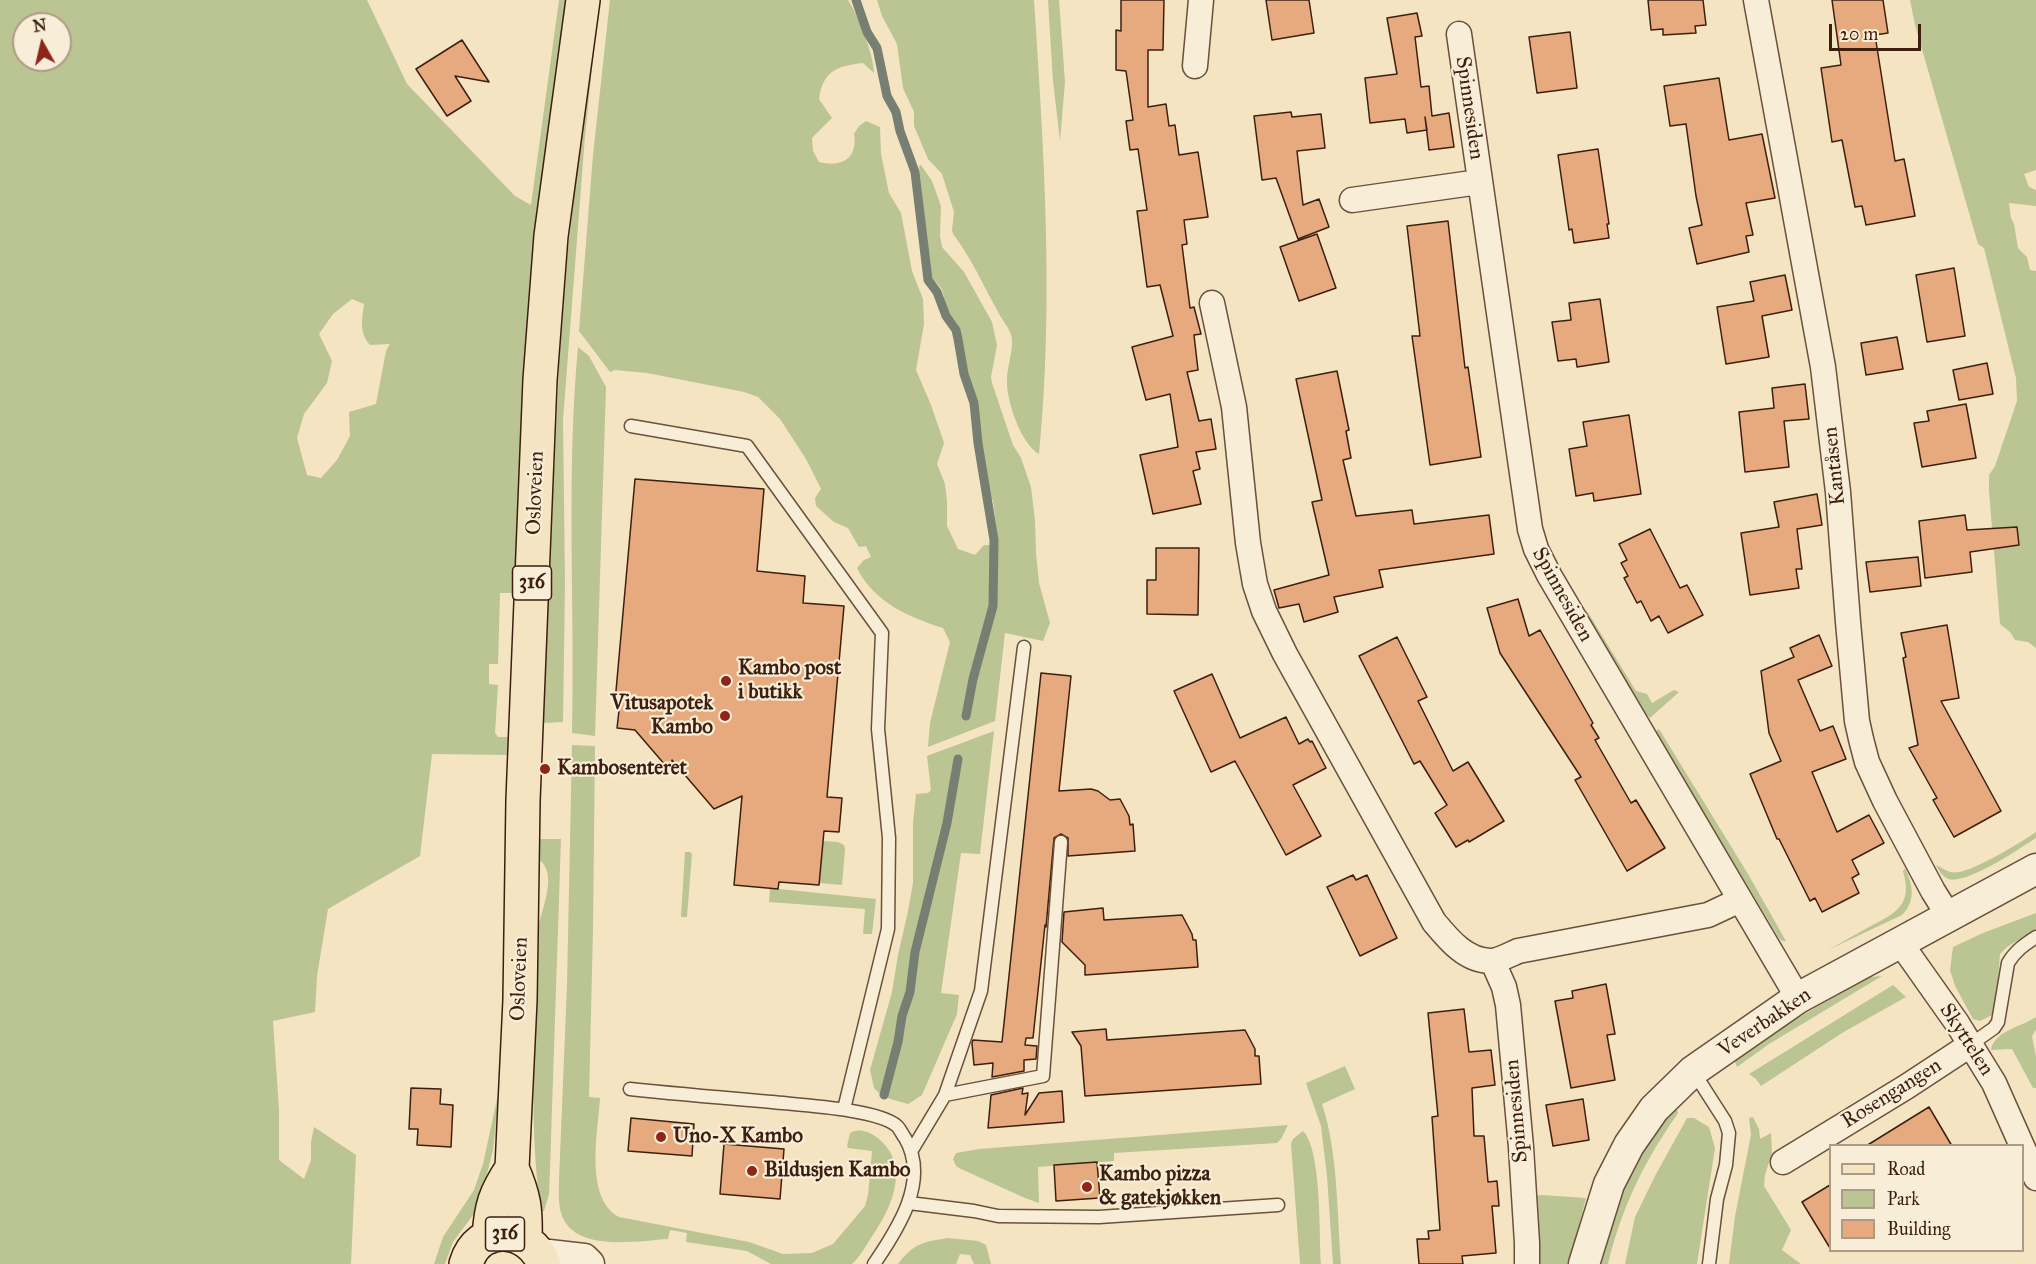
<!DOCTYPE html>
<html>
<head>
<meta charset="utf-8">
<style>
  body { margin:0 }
  #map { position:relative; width:2036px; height:1264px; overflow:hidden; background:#f4e4c2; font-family:"IM FELL Great Primer",serif }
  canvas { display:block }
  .legend { position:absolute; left:1829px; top:1144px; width:195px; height:108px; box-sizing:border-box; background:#f8edd7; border:2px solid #ad9b87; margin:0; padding:8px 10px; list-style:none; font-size:18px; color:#3d1f10 }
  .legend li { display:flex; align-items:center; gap:12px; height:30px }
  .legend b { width:30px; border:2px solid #ad9b87 }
  .north { position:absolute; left:12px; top:12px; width:60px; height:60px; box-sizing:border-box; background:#f8edd7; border:2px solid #ad9b87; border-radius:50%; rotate:352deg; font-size:16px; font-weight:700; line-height:24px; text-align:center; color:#3d1f10 }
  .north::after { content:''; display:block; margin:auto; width:21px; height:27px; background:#8f2418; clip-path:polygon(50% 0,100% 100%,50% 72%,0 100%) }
  .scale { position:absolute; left:1829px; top:24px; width:92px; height:27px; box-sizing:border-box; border:3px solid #3d1f10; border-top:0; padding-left:8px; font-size:18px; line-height:21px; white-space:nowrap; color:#3d1f10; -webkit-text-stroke:4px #f8edd7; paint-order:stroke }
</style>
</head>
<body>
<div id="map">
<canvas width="2036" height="1264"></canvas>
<ul class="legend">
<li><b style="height:8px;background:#f4e4c2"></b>Road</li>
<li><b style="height:16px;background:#bbc493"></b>Park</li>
<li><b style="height:16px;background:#e7aa7e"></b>Building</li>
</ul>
<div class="north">N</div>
<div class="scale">20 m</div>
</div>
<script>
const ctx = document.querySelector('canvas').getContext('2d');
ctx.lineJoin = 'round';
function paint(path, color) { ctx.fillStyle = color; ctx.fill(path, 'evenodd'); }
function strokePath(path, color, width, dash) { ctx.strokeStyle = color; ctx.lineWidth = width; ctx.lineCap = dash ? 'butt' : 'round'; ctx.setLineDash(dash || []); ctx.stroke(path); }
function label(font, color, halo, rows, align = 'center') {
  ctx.font = font + ' "IM FELL Great Primer",serif'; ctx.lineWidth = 4.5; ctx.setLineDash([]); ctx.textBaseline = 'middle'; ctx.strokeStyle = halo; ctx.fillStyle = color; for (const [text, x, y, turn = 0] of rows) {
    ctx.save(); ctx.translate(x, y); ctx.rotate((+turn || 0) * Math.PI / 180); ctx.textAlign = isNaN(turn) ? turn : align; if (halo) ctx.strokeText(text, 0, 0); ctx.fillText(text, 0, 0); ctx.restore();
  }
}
const green = new Path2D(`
  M0,0H367L407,84L515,196L531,205L559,0H567L537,208L530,279L514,593H500L498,664H489V684L498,685L495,733L498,737H510V755L432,754L420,856L328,909L317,976L315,1012L273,1021L279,1110V1160L304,1179L311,1160V1142L314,1127L356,1155L351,1264H0ZM24,24H60V60H24ZM352,299L364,304C362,319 359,333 370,345L390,344L386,351L376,404L349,412L350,436L337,460L321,478L307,475L297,438L304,414L327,383L332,361L319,334L333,314Z
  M599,0L585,136L563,420L565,583L563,722L544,723L545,662L559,366L567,259L578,158Z
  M610,0H848C859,17 873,53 874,73L863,63C838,66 823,70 819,99L832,118L812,138L813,151L819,162C842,168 858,158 854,134L859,126L866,121L880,127L881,154L889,193L901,213L912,271L923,299L924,324L916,370L931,405L944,443L937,464L945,484L947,501V526L958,549L975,555L984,545H991L998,541L993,501L990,495L979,423L978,402L968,378L963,345L957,323C943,316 947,300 941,288C938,284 934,281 931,277L919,166L921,165L932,181L941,206L940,236L942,247L964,272L992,322L997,345L991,377L992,383L1013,445L1021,458L1031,487L1035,520L1036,553L1039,583L1050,623L1043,641L1005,633L995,721L928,747L930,723L950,642L943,628C908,617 874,602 857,568L864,560L871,557L866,546L859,547L848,528L834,522L816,506L815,498L821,489L806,459L780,419L758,397L744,392L647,373L615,370L610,372L579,331L593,155Z
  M877,0H1034C1044,152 1054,302 1039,454C1021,444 1006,400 1007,380C1007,367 1013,352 1012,339C1011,329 1001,319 997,310C982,283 972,259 953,234L952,230L954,212L942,174L928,159L914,126V112L903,88L897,44L882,16Z
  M1048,0H1059L1065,82L1060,141L1053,81Z
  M1910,0H2036V170L2024,174L2029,187L2036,190V206L2009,203L2011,218L2014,224L2018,248L2027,257L2030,270L2036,271V648L2028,642L2015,640L2010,632L2000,624L1989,491V475L1995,466L2017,401L2016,378L1984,248L1978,244L1915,25Z
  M578,347L589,356L606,387L595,736L572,733C575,605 566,475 578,347Z
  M1587,611L1636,691L1647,694L1652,703L1674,690L1679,692L1650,718L1642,710L1583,613Z
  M1659,729L1748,874L1786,941H1782L1779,938L1655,732Z
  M994,731L980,854L961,853L941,993L959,995L957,1014L922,1095L908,1104L890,1099L879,1093L874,1088L870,1070L892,992L898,955L908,911L913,883V823L916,794L928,793L931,790L927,756Z
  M572,745L595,746L593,929L589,1097L600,1098C598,1132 584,1198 619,1217L749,1242L783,1254L812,1253L833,1244L865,1206L868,1195L872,1151L848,1148L847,1146L850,1133C857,1128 868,1131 875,1136C913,1163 892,1208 871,1238C865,1247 860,1257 852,1264H771L747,1251L686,1242L687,1233L670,1230L668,1239C636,1241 573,1253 561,1213C558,1202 559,1190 559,1180L567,985Z
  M2036,832V838C2019,849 1966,885 1948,879C1942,876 1939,871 1936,865C1944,869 1950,874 1959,872C1975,870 2022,842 2036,832Z
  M539,839H561L550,1169L549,1194L544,1211H541L540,1205C532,1146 533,1087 534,1027C535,997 535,966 537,936C538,915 561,874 538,859Z
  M823,841L838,842L844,845L845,849L842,885L819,883Z
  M685,852H690L692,854L687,917H681Z
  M1905,868C1913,885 1916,901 1902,915L1828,950C1842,942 1855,935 1869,927C1896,913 1913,905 1903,871Z
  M770,888L876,899L872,934H863L865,909L769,902Z
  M2036,913V929L2007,947L2000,954L1996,1007L1992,1015L1980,1021L1973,1019L1955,986L1950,970L1953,947L1983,933Z
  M1882,976L1769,1044L1737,1067L1734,1059L1775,1031L1869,977Z
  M1893,985L1906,997L1842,1033L1761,1086L1756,1079L1749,1074Z
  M2036,1017V1030L2032,1036L2036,1057V1088H2033L2012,1049L1991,1050C1994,1031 2021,1027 2036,1017Z
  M1345,1066L1355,1089L1322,1104C1338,1152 1337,1213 1341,1264H1333L1327,1176L1321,1126L1306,1083Z
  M500,1085L493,1150L483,1190L473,1215L453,1242L445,1264H434L443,1237L474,1190L483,1164Z
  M1676,1107L1678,1113C1644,1162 1622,1206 1608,1264H1598C1617,1205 1631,1153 1676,1107Z
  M1753,1117L1759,1129L1760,1139L1771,1133L1772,1153L1765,1175L1764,1186L1791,1230L1782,1250L1801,1264H1729L1735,1216L1751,1135L1749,1118Z
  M1687,1118H1694L1709,1127L1715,1148L1697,1264H1625L1635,1217L1655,1176Z
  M1288,1125L1281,1139L1277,1143L1114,1153V1161L1038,1167L1039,1203L1025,1198L961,1169L956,1166L953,1159L956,1153L979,1149Z
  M1303,1131C1322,1150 1319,1235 1321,1264H1300L1291,1144L1293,1139Z
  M1541,1195L1586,1198L1569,1264H1537L1534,1196Z
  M948,1238L978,1241L986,1245L991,1264H974L970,1255L960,1254L956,1264H898C914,1243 923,1242 948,1238Z`);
const stream = new Path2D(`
  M856,0L867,32L877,48L887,96L896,112L900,131L915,172L928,280L937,292L946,316L956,330L958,339L964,374L974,403L978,443L994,540L993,606L973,679L966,716
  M884,1095L898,1042L902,1016L910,992L915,952L947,823L958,759`);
const building = new Path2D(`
  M1121,0H1164L1163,50H1148V107L1166,104L1169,126L1175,125L1179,155L1198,152L1208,217L1184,220L1187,244L1182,245L1190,308L1194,307L1201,334L1194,335L1198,370L1187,372L1199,421L1211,419L1216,449L1196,452L1200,469L1193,471L1201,504L1153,514L1140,455L1178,447L1170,394L1146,400L1132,347L1173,336L1160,285L1147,287L1137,211L1147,210L1138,149L1130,150L1126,121L1133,120L1126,71L1116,70V30L1121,31Z
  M1266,0H1309L1314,33L1272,40Z
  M1648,0H1703L1706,25L1695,26L1696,33L1663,35V29L1651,30Z
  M1832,0H1883L1888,33L1875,35L1895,161L1904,159L1915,216L1866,225L1862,206L1855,207L1842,140L1832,142L1821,68L1841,65Z
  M1417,13L1422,36L1415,37L1421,87L1429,86L1432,116L1449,113L1454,147L1429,150L1425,117L1427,130L1407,133L1405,119L1370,123L1365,78L1397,74L1387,18Z
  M1570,32L1577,88L1537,93L1529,37Z
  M462,40L489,82L455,76L471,101L447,116L416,69Z
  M1719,78L1729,140L1762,134L1775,198L1746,203L1753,235L1746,236L1749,252L1697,264L1689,228L1702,225L1696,196L1686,124L1670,126L1664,86Z
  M1291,112L1292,117L1321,114L1325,148L1297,151L1303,205L1319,199L1329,227L1298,239L1276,178L1262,180L1254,116Z
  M1598,149L1609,224H1607L1609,238L1574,243L1572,229L1569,230L1558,155Z
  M1448,221L1465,368L1468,367L1481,457L1430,465L1412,336H1420L1407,226Z
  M1317,234L1336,288L1299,301L1280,247Z
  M1954,268L1965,336L1927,342L1916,275Z
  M1785,275L1792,310L1762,316L1769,357L1726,364L1717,307L1754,301L1750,282Z
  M1600,299L1609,362L1577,367L1576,359L1558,361L1552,322L1571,320L1569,303Z
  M1897,337L1903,369L1866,375L1861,343Z
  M1987,363L1993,394L1959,400L1953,370Z
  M1337,371L1349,430L1346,431L1351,458L1343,460L1356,516L1412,510L1414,524L1489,515L1494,554L1379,570L1383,587L1334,597L1338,612L1304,622L1299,604L1279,608L1274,590L1329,575L1312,502L1322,500L1296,379Z
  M1805,384L1809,419L1784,421L1789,467L1745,472L1739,412L1774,408L1772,388Z
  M1966,404L1976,458L1922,467L1914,423L1929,421L1927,411Z
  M1629,415L1641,494L1594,501L1593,493L1576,496L1569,449L1587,446L1583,422Z
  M635,479L764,489L757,571L805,576L803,603L844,606L827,797L842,798L839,832L824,831L819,885L779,882L778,889L734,885L742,796L714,809L672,760V773L635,730L617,728L620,702H615Z
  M1817,494L1822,525L1797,529L1802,569H1796L1799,588L1750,595L1741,533L1779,527L1774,502Z
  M1965,515L1967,530L2017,527L2019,545L1970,552L1972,572L1925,578L1919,521Z
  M1650,529L1680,588L1687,585L1703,615L1668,633L1659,616L1651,621L1641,601L1637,603L1624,578L1628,576L1621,563L1627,560L1619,544Z
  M1156,548H1199L1198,615L1147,614V580H1156Z
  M1918,557L1921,586L1870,592L1866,562Z
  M1518,599L1529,636L1540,630L1593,723L1591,725L1599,738L1595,740L1631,803L1636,800L1665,848L1627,871L1575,780L1581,777L1500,653L1487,608Z
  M1947,625L1959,698L1941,701L2001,811L1954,837L1933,800L1937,798L1909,748L1918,745L1903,658L1906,657L1901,633Z
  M1819,635L1832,666L1798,680L1820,731L1833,726L1846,759L1812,772L1837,832L1869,815L1884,843L1852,860L1859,874L1852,878L1859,893L1822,912L1815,898L1810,901L1779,839H1777L1750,774L1781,761L1769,733L1761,671L1794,657L1790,648Z
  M1397,637L1427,697L1418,701L1453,771L1468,762L1504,821L1469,842L1468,840L1456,847L1435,813L1447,805L1420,761L1414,764L1359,656Z
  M1041,673L1071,676L1059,791L1091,789L1098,791L1110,800L1120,799L1129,816L1130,825L1133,824L1135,851L1068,856V838L1061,834L1054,838L1046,927L1045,925L1033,1038H1026L1025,1045L1037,1046L1036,1059L1024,1060V1071L992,1077L993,1063L974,1065L972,1043L973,1040L1002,1042Z
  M1212,674L1240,738L1286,717L1299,744L1308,739L1310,742L1312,741L1326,768L1293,785L1321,836L1286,855L1235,761L1211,772L1174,691Z
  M1353,875L1356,880L1367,875L1397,938L1360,956L1327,887Z
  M1103,908L1104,920L1182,915L1192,934L1193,940H1196L1198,967L1085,975V965L1062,942L1064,912Z
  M1606,984L1615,1034L1607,1035L1615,1080L1571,1088L1555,1001L1573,998L1572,991Z
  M1464,1009L1469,1052L1491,1050L1495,1085L1472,1088L1474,1136H1484L1488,1182L1497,1181L1499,1206H1492L1496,1253L1462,1256L1463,1264H1419L1417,1239H1429L1428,1231L1440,1230L1432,1117L1438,1116L1428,1013Z
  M1106,1029L1107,1040L1245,1030L1255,1049V1056H1259L1261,1084L1085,1096L1081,1046L1072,1032Z
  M411,1088L441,1089L440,1104L453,1105L451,1147L417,1145L418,1129H409Z
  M1023,1088L1022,1094L1028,1093L1025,1115L1039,1093L1062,1091L1064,1122L988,1128L991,1095Z
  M1583,1099L1589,1140L1553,1146L1546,1105Z
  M1929,1107L1952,1146H1866Z
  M631,1118L694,1124L692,1156L628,1151Z
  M724,1144L784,1149L780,1199L720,1194Z
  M1097,1162L1100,1198L1056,1201L1054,1165Z
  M1830,1185V1248L1802,1202Z`);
const service = new Path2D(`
  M631,426L747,446L882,633L878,729L889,838L888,929L844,1109
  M1970,1045L1994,1028L1998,1022L2008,963C2015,951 2025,944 2036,937
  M1693,1071L1725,1121L1729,1133L1726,1165L1717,1199L1709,1264
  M630,1089C677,1094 725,1098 772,1102C799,1105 878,1109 897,1126C900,1129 902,1134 905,1138C930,1180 898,1229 874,1264
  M945,1095L1043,1076L1061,842
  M912,1150L945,1095L981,991L1024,647
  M909,1203L974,1211L998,1216L1099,1217L1278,1205`);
const minor = new Path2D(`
  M1756,0L1823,367L1838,492L1848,622L1857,721L1861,739L1867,762L1885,801L1933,891L1948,915
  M1459,34L1530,529L1536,549L1549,575L1798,998
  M1195,66L1201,0
  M1352,200L1479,182
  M1212,303L1234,407L1248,543L1255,584L1264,611L1285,654L1434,922C1449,940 1466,961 1491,961C1499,961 1511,954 1518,951L1708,915L1740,900
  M1899,941L1957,1023L1994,1083L2022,1146
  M1493,962L1504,987L1508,1005L1521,1147L1527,1243V1264
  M2022,1146L2036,1178
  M1783,1162L1906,1087L1970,1045`);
const tertiary = new Path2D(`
  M540,1254L584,1259L589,1264
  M1584,1264L1609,1184L1629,1145L1654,1109L1693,1071L1798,998L2036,869`);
const primary = new Path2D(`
  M489,1237C491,1206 495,1194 512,1168
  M525,1239C526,1209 524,1196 512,1168L520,1000L523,800L540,380L551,236L583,0
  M466,1264C478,1222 529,1226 544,1264`);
const markers = [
  [726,681,6,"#8f2418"],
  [725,716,6,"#8f2418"],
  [545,769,6,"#8f2418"],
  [661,1137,6,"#8f2418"],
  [752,1171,6,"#8f2418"],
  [1087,1187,6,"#8f2418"]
];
const shields = [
  [532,583,39],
  [505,1234,39]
];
const shieldNames = [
  ["316",532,583],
  ["316",505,1234]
];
const streetNames = [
  ["Spinnesiden",1469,108,82],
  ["Kantåsen",1835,466,-96],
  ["Osloveien",536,493,-88],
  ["Spinnesiden",1562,595,61],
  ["Osloveien",520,979,-88],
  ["Veverbakken",1765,1023,-34],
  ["Skyttelen",1966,1040,57],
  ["Rosengangen",1892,1094,-32],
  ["Spinnesiden",1517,1111,-95]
];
const poiNames = [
  ["Kambo post",738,669],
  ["i butikk",738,693],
  ["Vitusapotek",713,704,"right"],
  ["Kambo",713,728,"right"],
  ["Kambosenteret",557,769],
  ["Uno-X Kambo",673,1137],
  ["Bildusjen Kambo",764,1171],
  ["Kambo pizza",1099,1175],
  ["& gatekjøkken",1099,1199]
];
paint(green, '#bbc493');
strokePath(stream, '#767f72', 9);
paint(building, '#e7aa7e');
strokePath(building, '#3d1f10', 1.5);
strokePath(service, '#6b503c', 15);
strokePath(minor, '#6b503c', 27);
strokePath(tertiary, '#6b503c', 33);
strokePath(primary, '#3d1f10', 36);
strokePath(service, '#f8edd7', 12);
strokePath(minor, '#f8edd7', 24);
strokePath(tertiary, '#f8edd7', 30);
strokePath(primary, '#f4e4c2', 33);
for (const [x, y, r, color] of markers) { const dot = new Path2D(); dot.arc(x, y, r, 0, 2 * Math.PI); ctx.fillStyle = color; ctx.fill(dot); strokePath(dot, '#f8edd7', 2); }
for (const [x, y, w] of shields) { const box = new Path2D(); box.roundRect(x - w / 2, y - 17, w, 34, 4.5); ctx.fillStyle = '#f8edd7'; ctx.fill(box); strokePath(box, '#3d1f10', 1.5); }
label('bold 20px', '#3d1f10', null, shieldNames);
label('21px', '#3d1f10', '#f8edd7', streetNames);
label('bold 21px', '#3d1f10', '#f8edd7', poiNames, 'left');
</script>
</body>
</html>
